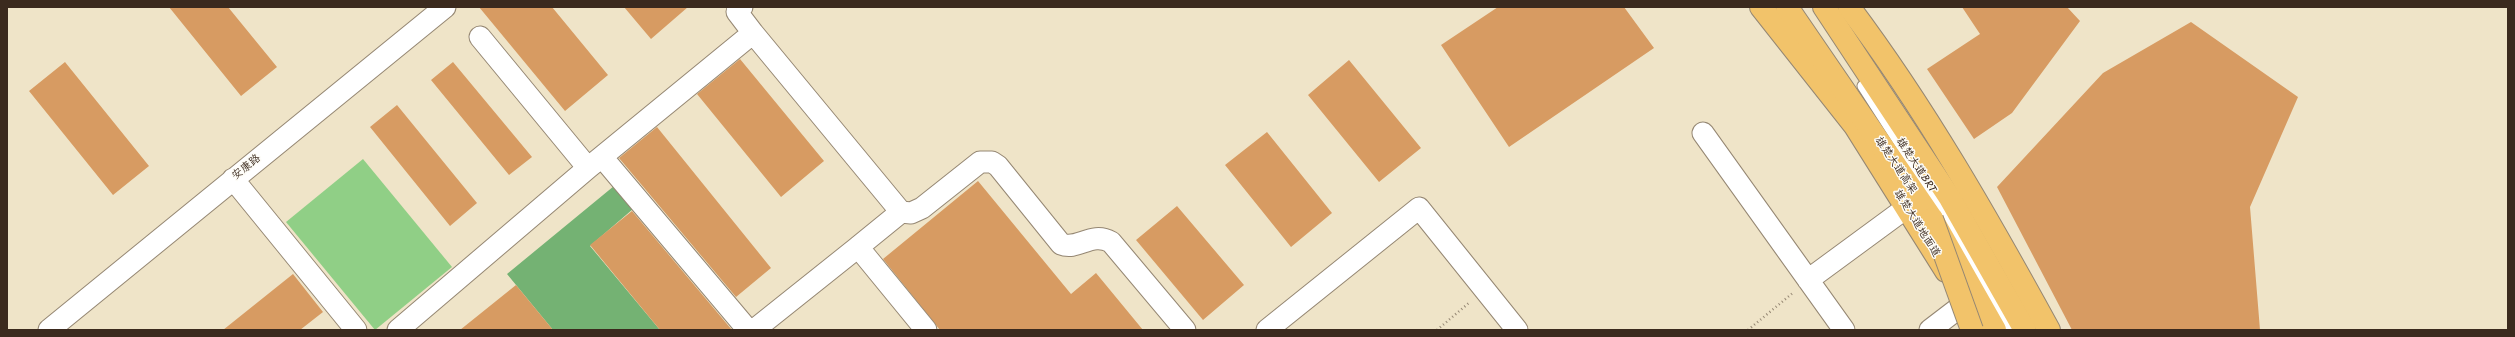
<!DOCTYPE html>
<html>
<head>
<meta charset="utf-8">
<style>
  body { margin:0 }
  #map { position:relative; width:2515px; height:337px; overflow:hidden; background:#efe4c8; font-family:Kalam,sans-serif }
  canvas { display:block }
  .frame { position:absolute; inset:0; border:8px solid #3b2a1e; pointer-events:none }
</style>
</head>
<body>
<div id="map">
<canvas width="2515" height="337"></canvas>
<div class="frame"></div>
</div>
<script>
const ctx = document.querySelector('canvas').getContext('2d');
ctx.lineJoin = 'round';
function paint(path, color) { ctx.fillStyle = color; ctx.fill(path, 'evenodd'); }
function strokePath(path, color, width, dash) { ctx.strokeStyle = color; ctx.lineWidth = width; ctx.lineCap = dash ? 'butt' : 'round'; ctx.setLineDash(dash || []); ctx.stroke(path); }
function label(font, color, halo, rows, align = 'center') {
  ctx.font = font + ' Kalam,"LXGW WenKai TC",sans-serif'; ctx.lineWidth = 3; ctx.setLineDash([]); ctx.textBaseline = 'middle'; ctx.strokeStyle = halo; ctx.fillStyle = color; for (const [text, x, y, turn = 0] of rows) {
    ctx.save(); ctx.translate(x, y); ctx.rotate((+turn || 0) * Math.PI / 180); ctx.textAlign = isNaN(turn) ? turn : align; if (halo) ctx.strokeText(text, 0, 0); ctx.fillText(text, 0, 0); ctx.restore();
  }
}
const green = new Path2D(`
  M363,159L452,267L375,330L286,222Z`);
const forest = new Path2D(`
  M614,186L633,209L590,246L660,330H553L507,274Z`);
const building = new Path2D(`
  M169,7H228L277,67L241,96Z
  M479,7H552L608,75L565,111Z
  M624,7H688L651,39Z
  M1498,7H1624L1654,48L1509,147L1441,45Z
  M1962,7H2067L2080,21L2012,113L1974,139L1927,69L1980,34Z
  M2191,22L2298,97L2250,207L2260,330H2072L1997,187L2103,73Z
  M740,59L824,161L781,197L697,94Z
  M1349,60L1421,148L1379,182L1308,95Z
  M65,62L149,166L113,195L29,91Z
  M453,62L532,157L509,175L431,80Z
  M397,105L477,203L450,226L370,127Z
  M657,127L771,268L736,297L619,158Z
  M1267,132L1332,213L1291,247L1225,165Z
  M978,181L1071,294L1096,273L1143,330H940L883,259Z
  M1177,206L1244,285L1203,320L1136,240Z
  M632,211L732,330H660L590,245Z
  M293,274L323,312L300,330H223Z
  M516,285L553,330H460Z`);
const path = new Path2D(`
  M1437,330L1470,302
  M1748,330L1794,292`);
const lane = new Path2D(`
  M1863,86L1941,207L2011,330`);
const street = new Path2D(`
  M742,7L737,12L753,33
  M480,37L588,168
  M1703,133L1844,330
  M602,157L748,330
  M233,179L356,330
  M901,212L858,247L926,330
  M1808,280L1906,208
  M49,330L445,7
  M398,330L588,168L753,33L901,212L911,213L922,208L980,162H992L998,166L1061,244C1078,251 1091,231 1111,242L1185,330
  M754,330L858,247
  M1267,330L1419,208L1517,330
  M1930,330L1964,304`);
const primary = new Path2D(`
  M1761,7L1855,126L1946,271
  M1849,7C1925,108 1988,219 2049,330`);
const highway = new Path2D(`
  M1787,7L1932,219L1995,330
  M1824,7L1950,198L2025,330`);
const primaryBridge = new Path2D(`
  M1932,219L1972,330`);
const streetNames = [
  ["雄楚大道高架",1895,166,56],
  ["雄楚大道BRT",1915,166,57],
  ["安康路",247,168,-39],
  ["雄楚大道地面道",1916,224,58]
];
paint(green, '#90cf86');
paint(forest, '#74b273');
paint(building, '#d79b62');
strokePath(lane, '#958773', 13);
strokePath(street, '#958773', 23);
strokePath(primary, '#958773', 24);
strokePath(highway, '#958773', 24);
strokePath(path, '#958773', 2.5, [1, 3]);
strokePath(lane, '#fff', 11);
strokePath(street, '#fff', 21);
strokePath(primary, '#f2c36a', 22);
strokePath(highway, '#f2c36a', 22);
strokePath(primaryBridge, '#958773', 24, []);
strokePath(primaryBridge, '#f2c36a', 22);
label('11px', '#3b2a1e', '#fdfcf7', streetNames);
</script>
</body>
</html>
